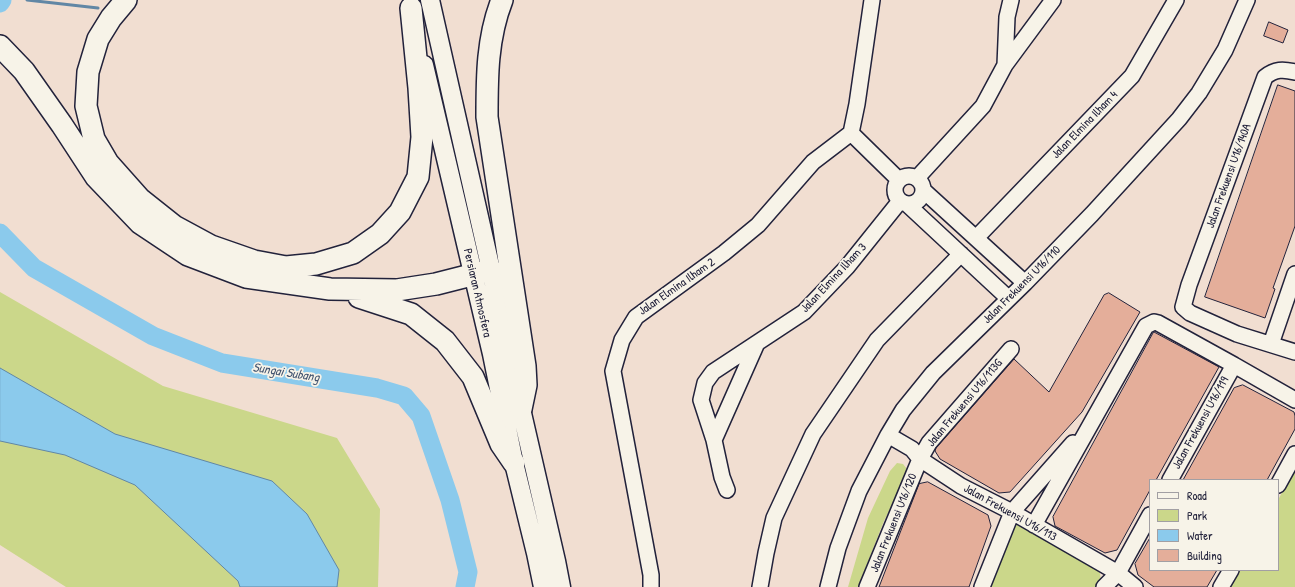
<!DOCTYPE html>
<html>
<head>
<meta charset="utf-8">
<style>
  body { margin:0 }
  #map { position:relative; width:1295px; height:587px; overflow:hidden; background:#f1ded1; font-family:"Patrick Hand",sans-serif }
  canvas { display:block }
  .legend { position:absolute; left:1149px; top:479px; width:130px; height:92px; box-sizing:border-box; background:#f7f3e8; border:1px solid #a29fa3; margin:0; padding:5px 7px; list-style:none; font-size:12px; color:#22223b }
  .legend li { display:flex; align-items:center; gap:8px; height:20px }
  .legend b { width:20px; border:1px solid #a29fa3 }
</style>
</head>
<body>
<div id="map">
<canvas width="1295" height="587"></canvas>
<ul class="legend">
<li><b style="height:5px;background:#f7f3e8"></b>Road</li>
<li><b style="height:11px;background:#cbd78a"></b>Park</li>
<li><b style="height:11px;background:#8bcaec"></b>Water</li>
<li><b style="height:11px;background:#e4ae9a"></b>Building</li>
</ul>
</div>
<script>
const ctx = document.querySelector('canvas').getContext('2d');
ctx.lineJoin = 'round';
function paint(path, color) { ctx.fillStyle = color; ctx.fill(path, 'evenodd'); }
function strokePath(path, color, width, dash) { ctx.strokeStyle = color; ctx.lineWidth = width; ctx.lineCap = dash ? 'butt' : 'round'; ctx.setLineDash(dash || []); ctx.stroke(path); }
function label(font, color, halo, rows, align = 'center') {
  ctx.font = font + ' "Patrick Hand",sans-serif'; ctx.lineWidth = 3.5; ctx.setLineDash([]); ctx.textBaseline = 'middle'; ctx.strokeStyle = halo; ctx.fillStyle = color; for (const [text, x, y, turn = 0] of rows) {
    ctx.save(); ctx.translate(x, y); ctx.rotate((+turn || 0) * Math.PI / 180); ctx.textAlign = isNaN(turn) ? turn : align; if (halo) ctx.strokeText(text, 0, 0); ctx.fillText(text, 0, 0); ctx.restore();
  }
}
const green = new Path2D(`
  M0,292L163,386L337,438L380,509L378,587H66L0,545Z
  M897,463L903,464L907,469L906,477L884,521L858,587H848L868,518L890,471Z
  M1295,468V587H1230L1240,570H1278V500Z
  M1012,525H1018L1025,527L1099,568L1101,580L1095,587H987Z`);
const water = new Path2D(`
  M0,368L115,434L272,481L307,514L339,570L337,587H240L238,581L135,485L65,455L0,441Z`);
const stream = new Path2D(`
  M27,0L98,8`);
const river = new Path2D(`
  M0,3L2,0
  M0,233L34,268L153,336L222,363L377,388L404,396L421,416L450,500L468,572L465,587`);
const building = new Path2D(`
  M1269,22L1288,30L1283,43L1264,36Z
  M1278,85L1295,91V226L1273,288L1275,289L1265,318L1205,297Z
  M1109,293L1140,312L1082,412L1010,492L999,493L940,459L935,451L936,448L1014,359L1049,392L1104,295Z
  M1154,332L1219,367L1156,480H1150V490L1117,550L1105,553L1055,526L1053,517Z
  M1243,385L1294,412L1295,416V429L1267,480H1183L1234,388Z
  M928,482L988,515L991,526L969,587H879L919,484Z
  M1150,538V570H1217L1207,587H1154L1138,575L1135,564Z`);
const minor = new Path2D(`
  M1005,65L1007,17L1011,0
  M1295,72C1283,69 1275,69 1265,77L1189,285L1183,307L1190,313L1237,334L1295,352
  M851,133L857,104L872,0
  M851,133L899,180
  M895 190a14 14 0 1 1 28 0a14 14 0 1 1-28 0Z
  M917,178L983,106L1005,65L1053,0
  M923,190L1025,283
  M908,205L1008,298
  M976,238L1132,76L1176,0
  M1271,344L1295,274
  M888,435L912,449L920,459L961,486L1012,512L1118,573L1135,587
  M714,440L757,343
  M1170,480L1234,365L1295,400
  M1278,485L1295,454
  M727,490L722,477L714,440L701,400L705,383L713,372L804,312L847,267L900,201
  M1034,525L1146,326L1154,322L1158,323L1234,365
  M651,587V575L613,371L622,340L636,317L724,253L758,225L813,162L851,133
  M760,587L766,553L774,518L813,434L877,340L961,254
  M828,587L838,548L859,491L888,435L903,410L933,373L1025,283L1092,214L1179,119L1199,93L1225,50L1247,0
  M867,587L920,459L929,443L1011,349
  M982,587L1012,512L1073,443
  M1104,587L1118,573L1150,515
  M1221,587L1231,570`);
const major = new Path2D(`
  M430,0L491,270L521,409L556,561L561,587
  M424,65L492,354L514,463L536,553L543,587`);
const highway = new Path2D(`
  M126,0L111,18L98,39L88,72L86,106L94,139L108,163L140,199L174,226L211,246L254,261L286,267L316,264L353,253L380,234L400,212L418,177L422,137L419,88L411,8
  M502,0C487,38 487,77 487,117L525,366L526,385L521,409
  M0,46L24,71L62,125L96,177L140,223L188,255L246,277L330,289L397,290L436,284L491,270
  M359,297L411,314L445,341L473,377L501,444L514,463`);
const streetNames = [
  ["Jalan Elmina Ilham 4",1085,125,-46],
  ["Jalan Frekuensi U16/140A",1229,176,-70],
  ["Jalan Elmina Ilham 3",834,278,-47],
  ["Jalan Frekuensi U16/110",1022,285,-45],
  ["Jalan Elmina Ilham 2",677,287,-35],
  ["Persiaran Atmosfera",477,293,77],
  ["Jalan Frekuensi U16/113G",965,403,-50],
  ["Jalan Frekuensi U16/119",1201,423,-61],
  ["Jalan Frekuensi U16/113",1010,513,29],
  ["Jalan Frekuensi U16/120",894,523,-68]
];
const waterNames = [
  ["Sungai Subang",286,373,9]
];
paint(green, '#cbd78a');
paint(water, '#8bcaec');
strokePath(water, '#6187a5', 1);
strokePath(stream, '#6187a5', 3);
strokePath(river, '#8bcaec', 19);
paint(building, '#e4ae9a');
strokePath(building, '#22223b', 1);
strokePath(minor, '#22223b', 18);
strokePath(major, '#22223b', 21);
strokePath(highway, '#22223b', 24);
strokePath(minor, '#f7f3e8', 15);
strokePath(major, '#f7f3e8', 18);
strokePath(highway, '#f7f3e8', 21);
label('12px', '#22223b', '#f7f3e8', streetNames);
label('italic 13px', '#425470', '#f7f3e8', waterNames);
</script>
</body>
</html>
